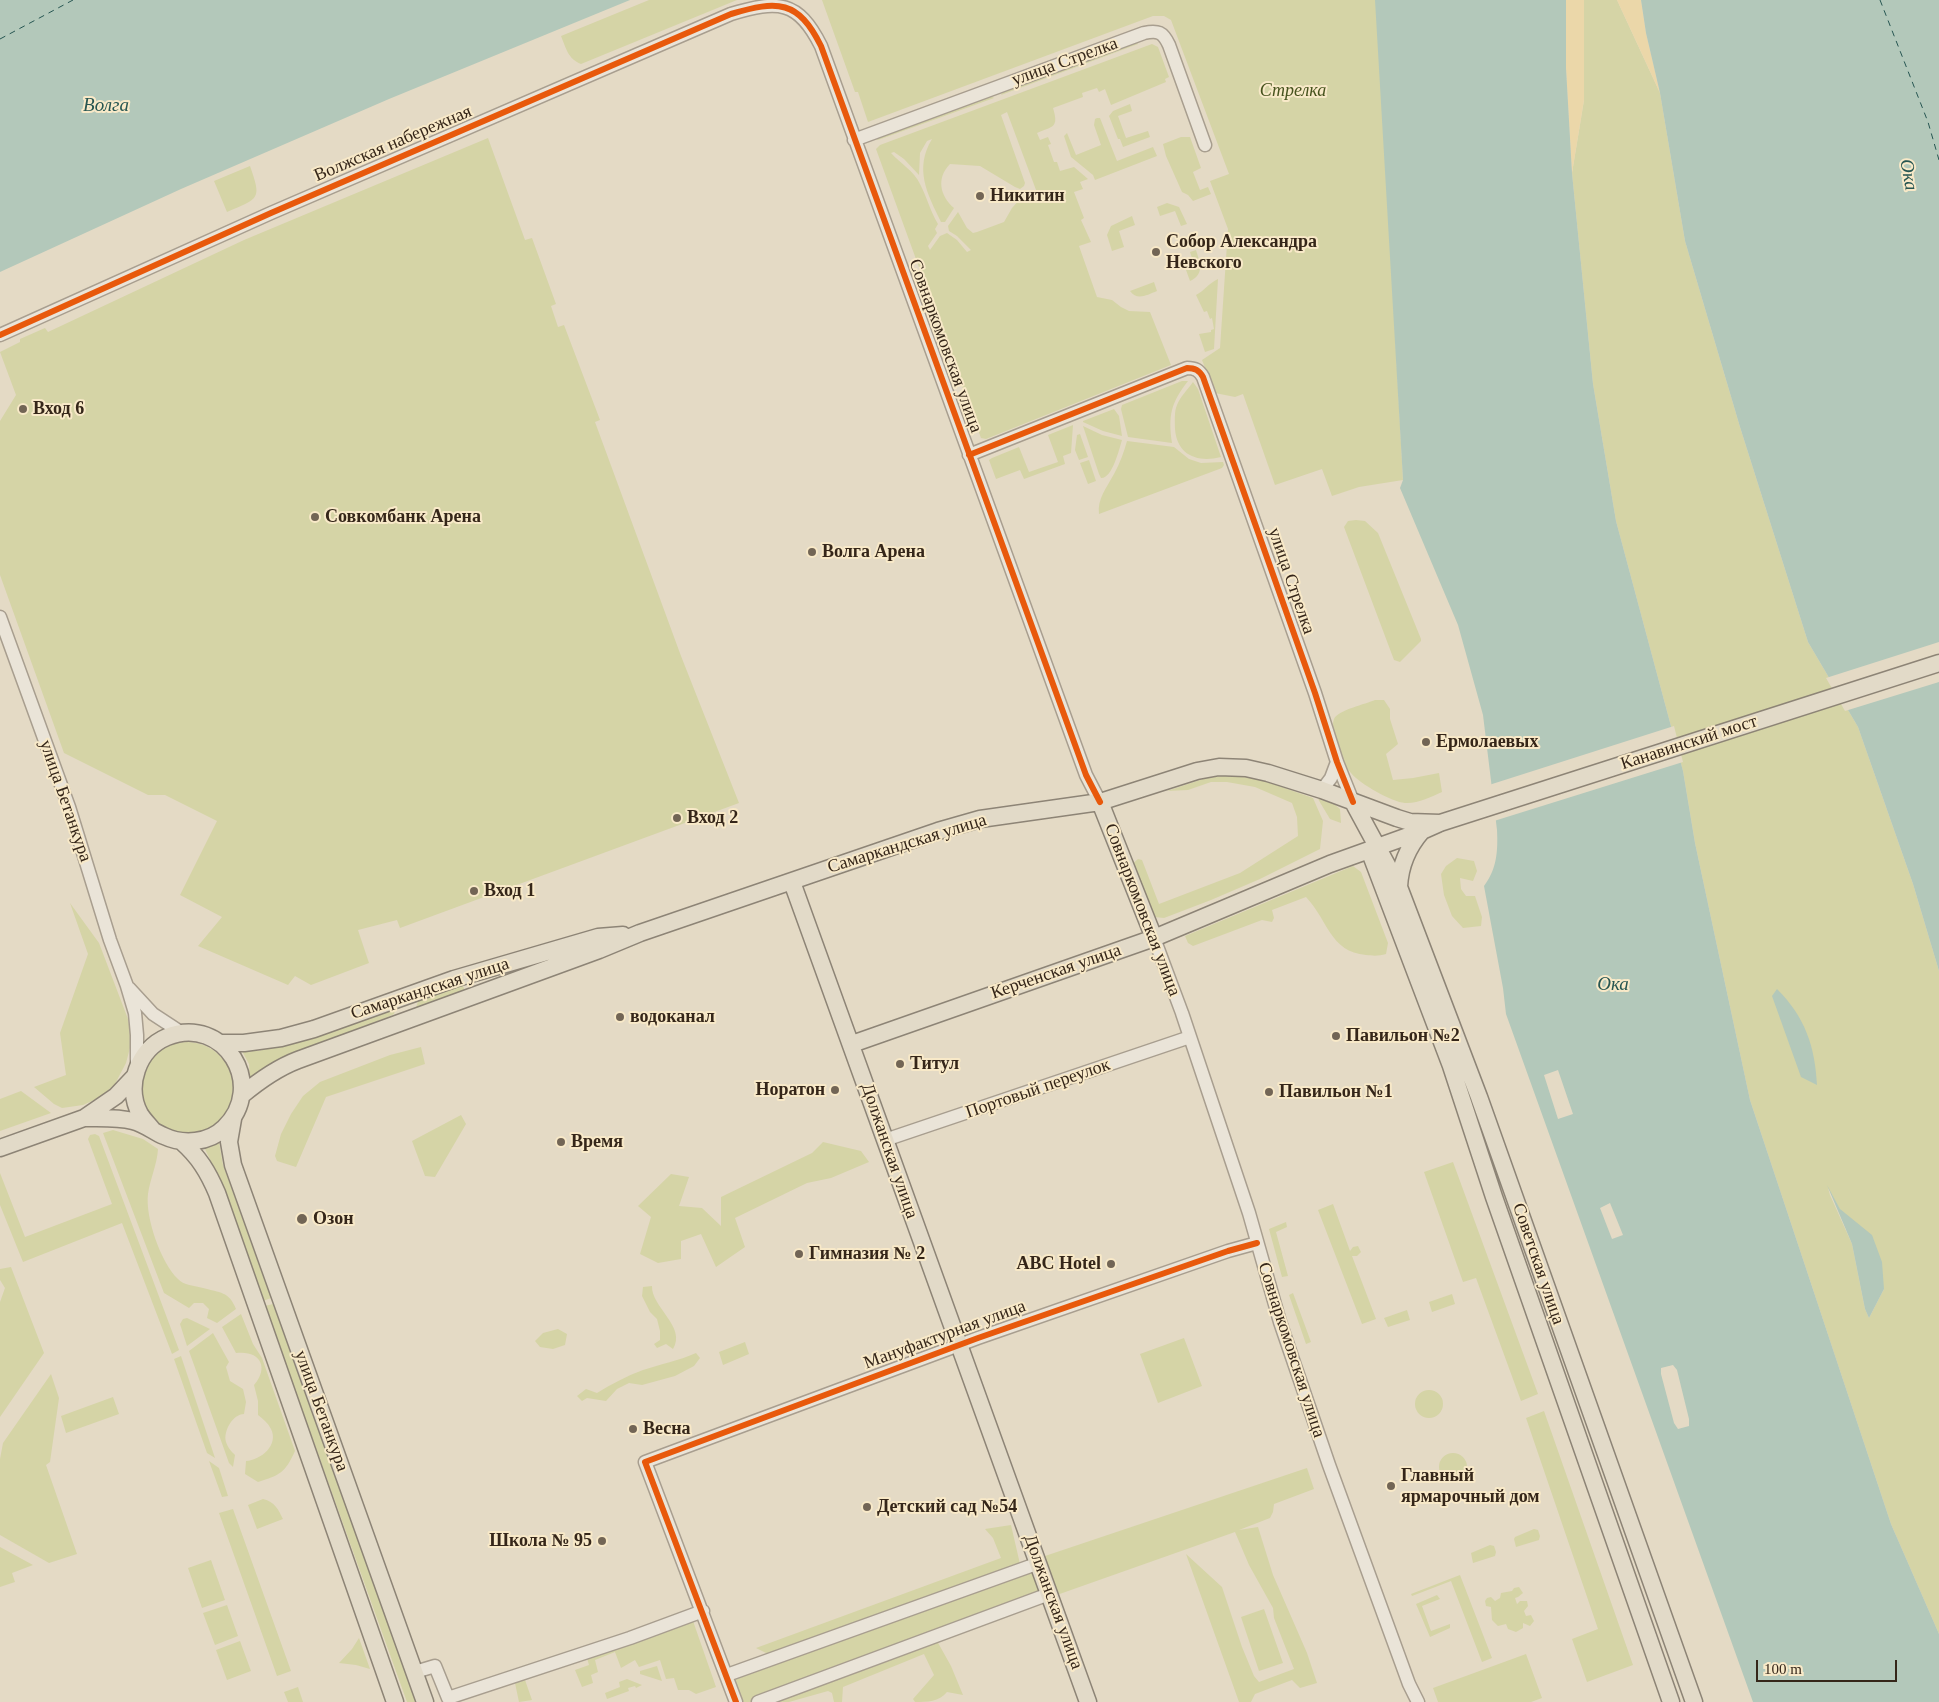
<!DOCTYPE html>
<html>
<head>
<meta charset="utf-8">
<style>
  body { margin:0 }
  #map { position:relative; width:1939px; height:1702px; overflow:hidden; background:#e4dac5; font-family:Georgia,serif }
  canvas { display:block }
  .scale { position:absolute; left:1756px; top:1660px; width:141px; height:22px; box-sizing:border-box; border:2px solid #352619; border-top:0; padding-left:6px; font-size:15px; line-height:18px; white-space:nowrap; color:#352619; -webkit-text-stroke:4px #f8e9c8; paint-order:stroke }
</style>
</head>
<body>
<div id="map">
<canvas width="1939" height="1702"></canvas>
<div class="scale">100 m</div>
</div>
<script>
const ctx = document.querySelector('canvas').getContext('2d');
ctx.lineJoin = 'round';
function paint(path, color) { ctx.fillStyle = color; ctx.fill(path, 'evenodd'); }
function strokePath(path, color, width, dash) { ctx.strokeStyle = color; ctx.lineWidth = width; ctx.lineCap = dash ? 'butt' : 'round'; ctx.setLineDash(dash || []); ctx.stroke(path); }
function label(font, color, halo, rows, align = 'center') {
  ctx.font = font + ' Georgia,serif'; ctx.lineWidth = 4; ctx.setLineDash([]); ctx.textBaseline = 'middle'; ctx.strokeStyle = halo; ctx.fillStyle = color; for (const [text, x, y, turn = 0] of rows) {
    ctx.save(); ctx.translate(x, y); ctx.rotate((+turn || 0) * Math.PI / 180); ctx.textAlign = isNaN(turn) ? turn : align; if (halo) ctx.strokeText(text, 0, 0); ctx.fillText(text, 0, 0); ctx.restore();
  }
}
const green = new Path2D(`
  M649,0H737L581,64C568,59 566,48 561,36Z
  M822,0H1377L1403,480L1359,487L1332,496L1322,469L1275,485L1243,394L1235,397L1215,393L1202,360L1220,348L1228,229L1210,181L1229,174L1171,20L1164,16H1153L868,122L858,92H855Z
  M1584,0H1617L1660,93L1685,241L1740,427L1808,642L1858,727L1913,884L1939,971V1634L1891,1524L1750,1100L1695,843L1683,771L1616,521L1593,384L1572,173L1584,100ZM1828,1188L1884,1289L1869,1318L1865,1309L1852,1244L1830,1195Z
  M1136,41L1138,44L1001,95L1004,90Z
  M1152,44L1158,47L1169,77L1165,79L1166,82L1111,105L1105,89L1099,92L1097,88L1082,93L1083,97L1053,108C1059,128 1053,126 1037,133L1040,140L1048,137L1051,144L1048,145L1054,162H1057L1060,171L1074,167L1088,179L1080,182L1083,189L1074,192L1084,218L1081,220L1091,242L1079,246L1097,297L1112,300L1121,307L1129,311L1150,312L1171,365L986,439L981,438L876,149L880,145ZM1007,112L1039,198L1027,196L1020,199L1012,208L1004,222L977,232L973,233L967,228L958,212L948,226L949,231L957,236L971,250L967,252L957,240L947,233L940,236L930,250L928,246L937,233L935,229L938,224C930,211 927,197 920,184C914,171 900,163 891,153L894,152L904,159L919,175L920,153L927,141L932,139C914,169 927,193 941,222H945L954,208C940,196 936,178 950,164L980,166L1015,187L1020,189L1024,186L1025,183L1001,115Z
  M990,95L994,98L878,140L874,138Z
  M1130,104L1132,111L1118,116L1126,138L1148,131L1150,137L1123,147L1120,139H1118L1109,116L1113,111Z
  M1097,118H1100L1117,161L1153,147L1157,156L1095,180L1093,175L1071,157L1064,136L1067,133L1076,155L1101,145L1094,125L1095,119Z
  M1181,137H1190L1201,168L1193,172L1200,190L1208,187L1211,194L1193,201L1188,195L1182,192L1166,156L1163,144Z
  M488,138L525,240L532,238L556,304L551,306L558,327L564,325L600,420L595,422L681,656L739,803L400,928L397,920L358,930L369,963L311,985L295,976L288,985L198,946L222,917L180,895L217,821L165,795H148L64,753L0,575V421L16,395L0,352L20,342V339L45,328L48,332L244,240Z
  M250,166C262,200 259,198 227,212L214,181Z
  M1167,203L1179,207L1187,224L1181,226L1175,211L1160,216L1157,207Z
  M1132,216L1135,225L1119,231L1124,247L1112,251L1107,235L1111,226Z
  M1196,250C1200,263 1205,274 1190,281L1186,270L1195,267L1190,252Z
  M1218,279L1214,349L1205,352L1199,334L1211,332V330L1214,329L1212,318L1210,319L1207,311L1204,312L1196,295C1204,291 1209,283 1218,279Z
  M1154,282L1157,291C1147,295 1137,301 1130,291Z
  M1182,381H1188C1171,403 1168,415 1172,443L1128,437L1121,409L1122,405Z
  M1193,382L1198,389L1221,457C1197,463 1177,455 1175,429C1175,421 1174,412 1177,405C1180,397 1188,389 1193,382Z
  M1114,409L1119,416L1122,436L1103,431L1083,422V421Z
  M1073,425L1071,453L1063,456L1065,464L1024,479L1020,470L996,479L989,460L992,458L1019,447L1029,472L1058,462L1048,435Z
  M1083,426L1102,435L1122,440C1119,450 1112,479 1101,478L1099,474Z
  M1080,434L1088,457L1079,460L1075,450L1077,435Z
  M1127,441L1174,447L1189,459L1201,463L1223,462L1224,465L1222,468L1099,514C1097,499 1107,487 1114,474C1120,463 1124,452 1127,441Z
  M1089,460L1096,481L1088,484L1080,463Z
  M1356,520L1365,521L1378,533L1421,639V641L1400,662L1394,660L1344,527L1348,521Z
  M1375,700H1384L1390,709V719L1398,744L1386,754L1393,780L1413,778L1439,773L1442,792C1431,797 1417,804 1405,803C1392,802 1360,784 1351,773C1343,765 1340,752 1337,742C1335,735 1331,726 1334,719C1338,710 1366,704 1375,700Z
  M1225,776L1256,778L1313,798L1323,821L1320,849L1260,879L1211,900L1164,918L1154,917L1131,865L1138,859L1142,860L1159,904L1240,873L1298,836L1297,817L1292,803L1255,787L1227,782H1211L1188,790L1167,791L1206,778Z
  M1318,799L1334,804L1340,809L1341,823L1330,819Z
  M1457,858L1474,861L1477,871L1473,881L1460,878L1461,889L1466,896H1475L1482,917L1481,926L1463,928L1452,916L1444,895L1441,874L1446,866Z
  M1353,866L1361,872L1388,943L1386,954C1379,956 1374,956 1366,955C1330,952 1328,920 1306,897L1272,910L1274,918L1272,922L1262,920L1193,946L1188,943L1185,936Z
  M70,903L99,943L128,1019L132,1040L126,1063L115,1084L101,1097L83,1105L62,1108L54,1104L34,1087L66,1075L60,1033L88,954Z
  M462,983L466,994L415,1012L419,997Z
  M396,1005L394,1014L388,1017L286,1056L250,1081L249,1064L242,1051H258L283,1045Z
  M141 1088a46 46 0 1 1 92 0a46 46 0 1 1-92 0Z
  M421,1047L425,1064L326,1097L296,1167L277,1161L275,1156L281,1134L291,1114L303,1096L320,1082L390,1055Z
  M21,1091L51,1113L0,1131V1099Z
  M461,1115L466,1124L435,1177L425,1176L412,1141Z
  M113,1130L143,1139L158,1149C157,1165 150,1179 148,1194C145,1217 161,1263 178,1279C183,1285 195,1286 203,1288C220,1293 229,1291 236,1309L217,1323L207,1318L209,1309L203,1303H194L189,1308L164,1293L103,1133Z
  M95,1134L99,1136L179,1350L172,1354L122,1223L23,1262L0,1205V1173L25,1237L112,1204L88,1139L90,1135Z
  M219,1142L223,1165L271,1298L263,1301L218,1176L204,1147Z
  M823,1142L861,1151L869,1162L831,1178L807,1183L735,1218L745,1247L716,1267L701,1234L681,1241V1259L658,1263L640,1254L651,1217L638,1206L671,1174L689,1177L679,1206L702,1208L721,1226V1197L812,1153Z
  M1453,1162L1538,1394L1521,1401L1476,1278L1463,1282L1424,1172Z
  M1333,1204L1350,1251L1353,1247L1358,1246L1361,1252L1357,1256H1352L1376,1319L1362,1324L1318,1210Z
  M1286,1222L1287,1227L1276,1232L1288,1276L1282,1277L1269,1229Z
  M11,1267L44,1353L0,1417V1302L5,1288L0,1280V1269Z
  M652,1286C651,1307 687,1327 673,1349L666,1344L657,1348L654,1344L660,1340V1331L657,1319L650,1312L642,1296L643,1287Z
  M1293,1293L1311,1342L1306,1344L1289,1295Z
  M1452,1294L1455,1304L1432,1312L1429,1302Z
  M273,1304L416,1702H407L265,1306Z
  M1407,1310L1410,1320L1388,1327L1384,1318Z
  M241,1314L253,1344L262,1358L295,1451C285,1473 280,1475 258,1482L245,1474L246,1461C261,1460 279,1445 271,1429C268,1423 263,1419 258,1415V1401L254,1385C270,1366 259,1350 236,1353L222,1327Z
  M187,1318L210,1329L187,1346L180,1324L183,1319Z
  M558,1329L567,1334L565,1345L553,1349L540,1347L535,1341L543,1333Z
  M213,1333L229,1362L226,1367L230,1381L243,1389L246,1402L244,1414C233,1414 223,1431 226,1442C228,1448 231,1451 235,1455L233,1467L229,1463L189,1351Z
  M1184,1338L1202,1386L1158,1403L1140,1354Z
  M745,1342L749,1354L723,1365L719,1352Z
  M696,1353L700,1358L694,1366L675,1376L642,1385L629,1383L617,1389L606,1401L587,1398L582,1401L577,1396L586,1389L597,1393C611,1384 627,1376 643,1370C661,1364 678,1361 696,1353Z
  M181,1356L215,1458L207,1453L174,1359Z
  M51,1374L59,1398L50,1462L46,1465L77,1554L49,1563L0,1535V1459L3,1443Z
  M1415 1404a14 14 0 1 1 28 0a14 14 0 1 1-28 0Z
  M113,1397L119,1414L66,1433L61,1416Z
  M1544,1411L1633,1665L1587,1682L1572,1639L1598,1629L1526,1418Z
  M1439 1467a14 14 0 1 1 28 0a14 14 0 1 1-28 0Z
  M209,1461L219,1468L228,1496L222,1497Z
  M1307,1468L1314,1489L1274,1504L1273,1512L1270,1518L1239,1530L1258,1527L1273,1575L1307,1653L1317,1683L1300,1688L1292,1680L1255,1694L1251,1702H1239L1186,1554L1222,1587L1242,1647L1254,1676L1259,1682L1294,1669L1274,1618L1273,1608L1249,1565L1235,1532L1054,1596L937,1641L951,1666L963,1695L947,1692C939,1702 927,1702 915,1702L913,1699L934,1675L924,1654L843,1687L842,1702H834L832,1693L828,1691L789,1702H740L728,1671L770,1655L756,1648L1001,1558L993,1538L985,1529L1011,1525L1020,1564L1022,1566L1045,1556Z
  M263,1499C275,1502 278,1509 283,1519L257,1529L248,1505Z
  M233,1509L291,1671L277,1676L219,1513Z
  M1534,1529L1538,1530L1540,1536L1539,1540L1516,1547L1514,1539L1515,1537Z
  M1490,1545L1494,1546L1496,1552L1495,1556L1473,1563L1471,1553Z
  M0,1547L33,1565L12,1573L15,1582L0,1587Z
  M211,1560L225,1600L202,1608L188,1568Z
  M1460,1575L1492,1658L1482,1662L1451,1581L1412,1596L1411,1594Z
  M1519,1587L1523,1593L1518,1597L1515,1598L1517,1604L1520,1601H1527L1528,1606L1524,1611L1526,1616L1531,1615L1534,1621L1530,1626L1523,1623V1628L1516,1632L1508,1629L1506,1624L1498,1626L1492,1620L1491,1607L1486,1606L1485,1601L1487,1598L1491,1597L1495,1601L1500,1598L1501,1593L1512,1591L1514,1588Z
  M1437,1595L1440,1599L1422,1606L1431,1631L1450,1624V1628L1430,1637L1416,1604Z
  M227,1605L238,1636L215,1645L203,1613Z
  M1264,1609L1283,1663L1259,1671L1241,1617Z
  M693,1621L716,1687L696,1694L689,1690H678L674,1678L666,1679L660,1660L639,1667L635,1660L621,1668L615,1652L595,1660L598,1672L591,1675L593,1683L582,1687L575,1670L589,1665L587,1658Z
  M359,1638L370,1669L356,1665L339,1663L352,1649Z
  M240,1641L251,1671L227,1680L216,1650Z
  M1526,1654L1542,1698L1531,1702H1438L1433,1688Z
  M657,1666L662,1681L640,1674V1671Z
  M627,1679L642,1685L636,1688L635,1686L628,1688L629,1691L607,1699L605,1693L620,1687L619,1682Z
  M525,1680L532,1700L519,1702L515,1683Z
  M298,1687L303,1702H288L284,1692Z`);
const sand = new Path2D(`
  M1566,0H1584V100L1572,173L1566,68Z
  M1617,0H1641L1646,33L1660,93Z`);
const water = new Path2D(`
  M0,0H630L389,99L181,189L0,272Z
  M1375,0H1566V68L1572,173L1593,384L1616,521L1683,771L1695,843L1750,1100L1891,1524L1939,1634V1702H1753L1506,1014L1503,988L1484,886C1497,869 1498,851 1497,830L1483,715L1458,625L1400,488L1403,480Z
  M1641,0H1939V971L1913,884L1858,727L1808,642L1740,427L1685,241L1660,93L1646,33Z
  M1777,989C1805,1017 1815,1046 1817,1085L1801,1077L1772,996Z
  M1827,1185L1840,1209L1872,1235L1882,1262L1884,1289L1869,1318L1865,1309L1852,1244Z`);
const pier = new Path2D(`
  M1939,642V682L1845,711L1826,678Z
  M1674,726L1683,762L1494,821L1489,785Z
  M1558,1070L1573,1114L1558,1119L1544,1075Z
  M1610,1203L1623,1235L1612,1239L1600,1208Z
  M1673,1365L1677,1370L1689,1419V1426L1678,1429L1674,1423L1661,1374V1368Z`);
const ferry = new Path2D(`
  M1880,0L1928,122L1939,160
  M0,39L73,0`);
const minor = new Path2D(`
  M854,140L1144,33C1158,30 1163,32 1169,45L1205,145
  M0,335L271,213L731,14C778,0 798,0 821,46L1086,775L1100,802
  M969,455L1187,368C1195,368 1199,370 1203,377L1315,693L1337,762L1353,802
  M0,617L69,807L110,940L127,986L135,1013L137,1035V1069
  M1322,790L1331,778L1337,762
  M1154,938L1182,1013L1249,1213L1280,1322L1329,1465L1409,1684L1418,1702
  M129,988L153,1014L182,1033
  M885,1140L1190,1037
  M415,1672L435,1666L448,1698L630,1638L703,1611
  M727,1675L1039,1563
  M736,1702L645,1462L978,1338L1228,1251L1257,1243
  M758,1702L1049,1594`);
const major = new Path2D(`
  M1100,802L1154,938
  M1353,802L1399,887
  M1422,831C1408,847 1400,865 1399,887L1479,1097L1694,1702
  M1369,850L1451,1066L1494,1197L1671,1702
  M792,882L1088,1702
  M220,1043H244L281,1038L314,1029L454,979L598,937L623,935
  M852,1044L1154,938L1330,864L1422,831L1440,823L1939,663
  M242,1095C260,1080 277,1068 298,1060L599,950L640,933L938,831L980,819L1100,802L1197,771L1219,767L1246,768L1268,773L1322,790L1397,818L1410,822L1440,823
  M84,1118C100,1118 118,1117 133,1121C145,1124 154,1132 164,1136C183,1145 209,1143 224,1128C268,1086 224,1014 167,1037C138,1049 125,1086 140,1114C143,1119 148,1124 152,1129
  M233,1119L229,1142L233,1165L425,1702
  M182,1142C199,1157 208,1172 217,1193L395,1702
  M0,1148L84,1118L116,1096L134,1077`);
const cycleway = new Path2D(`
  M0,335L271,213L731,14C778,0 798,0 821,46L1086,775L1100,802
  M969,455L1187,368C1195,368 1199,370 1203,377L1315,693L1337,762L1353,802
  M736,1702L645,1462L978,1338L1228,1251L1257,1243`);
const markers = [
  [980,196,5,"#726555"],
  [1156,252,5,"#726555"],
  [23,409,5,"#726555"],
  [315,517,5,"#726555"],
  [812,552,5,"#726555"],
  [1426,742,5,"#726555"],
  [677,818,5,"#726555"],
  [474,891,5,"#726555"],
  [620,1017,5,"#726555"],
  [1336,1036,5,"#726555"],
  [900,1064,5,"#726555"],
  [835,1090,5,"#726555"],
  [1269,1092,5,"#726555"],
  [561,1142,5,"#726555"],
  [302,1219,6,"#726555"],
  [799,1254,5,"#726555"],
  [1111,1264,5,"#726555"],
  [633,1429,5,"#726555"],
  [1391,1486,5,"#726555"],
  [867,1507,5,"#726555"],
  [602,1541,5,"#726555"]
];
const streetNames = [
  ["улица Стрелка",1065,62,-20],
  ["Волжская набережная",393,144,-23],
  ["Совнаркомовская улица",945,346,70],
  ["улица Стрелка",1291,581,71],
  ["Канавинский мост",1689,743,-18],
  ["улица Бетанкура",65,801,71],
  ["Самаркандская улица",907,844,-17],
  ["Совнаркомовская улица",1142,910,69],
  ["Керченская улица",1056,972,-19],
  ["Самаркандская улица",430,989,-18],
  ["Портовый переулок",1038,1089,-19],
  ["Должанская улица",889,1151,71],
  ["Советская улица",1538,1264,71],
  ["Мануфактурная улица",945,1335,-20],
  ["Совнаркомовская улица",1291,1350,72],
  ["улица Бетанкура",321,1411,70],
  ["Должанская улица",1053,1602,70]
];
const parkNames = [
  ["Стрелка",1293,91]
];
const poiNames = [
  ["Никитин",990,196],
  ["Собор Александра",1166,242],
  ["Невского",1166,263],
  ["Вход 6",33,409],
  ["Совкомбанк Арена",325,517],
  ["Волга Арена",822,552],
  ["Ермолаевых",1436,742],
  ["Вход 2",687,818],
  ["Вход 1",484,891],
  ["водоканал",630,1017],
  ["Павильон №2",1346,1036],
  ["Титул",910,1064],
  ["Норатон",825,1090,"right"],
  ["Павильон №1",1279,1092],
  ["Время",571,1142],
  ["Озон",313,1219],
  ["Гимназия № 2",809,1254],
  ["ABC Hotel",1101,1264,"right"],
  ["Весна",643,1429],
  ["Главный",1401,1476],
  ["ярмарочный дом",1401,1497],
  ["Детский сад №54",877,1507],
  ["Школа № 95",592,1541,"right"]
];
const waterNames = [
  ["Волга",106,106],
  ["Ока",1908,175,80],
  ["Ока",1613,985]
];
paint(green, '#d5d4a6');
paint(sand, '#ebd7a9');
paint(water, '#b3c8ba');
paint(pier, '#e4dac5');
strokePath(ferry, '#275652', 1, [6, 5]);
strokePath(minor, '#a89e8f', 15);
strokePath(major, '#8d8476', 19);
strokePath(minor, '#eae4d8', 12);
strokePath(major, '#e2dac8', 16);
strokePath(cycleway, '#e8590c', 6);
for (const [x, y, r, color] of markers) { const dot = new Path2D(); dot.arc(x, y, r, 0, 2 * Math.PI); ctx.fillStyle = color; ctx.fill(dot); strokePath(dot, '#f8e9c8', 2); }
label('18px', '#352619', '#f8e9c8', streetNames);
label('italic 18px', '#47531e', '#f8e9c8', parkNames);
label('bold 18px', '#352619', '#f8e9c8', poiNames, 'left');
label('italic 19px', '#275652', '#f8e9c8', waterNames);
</script>
</body>
</html>
